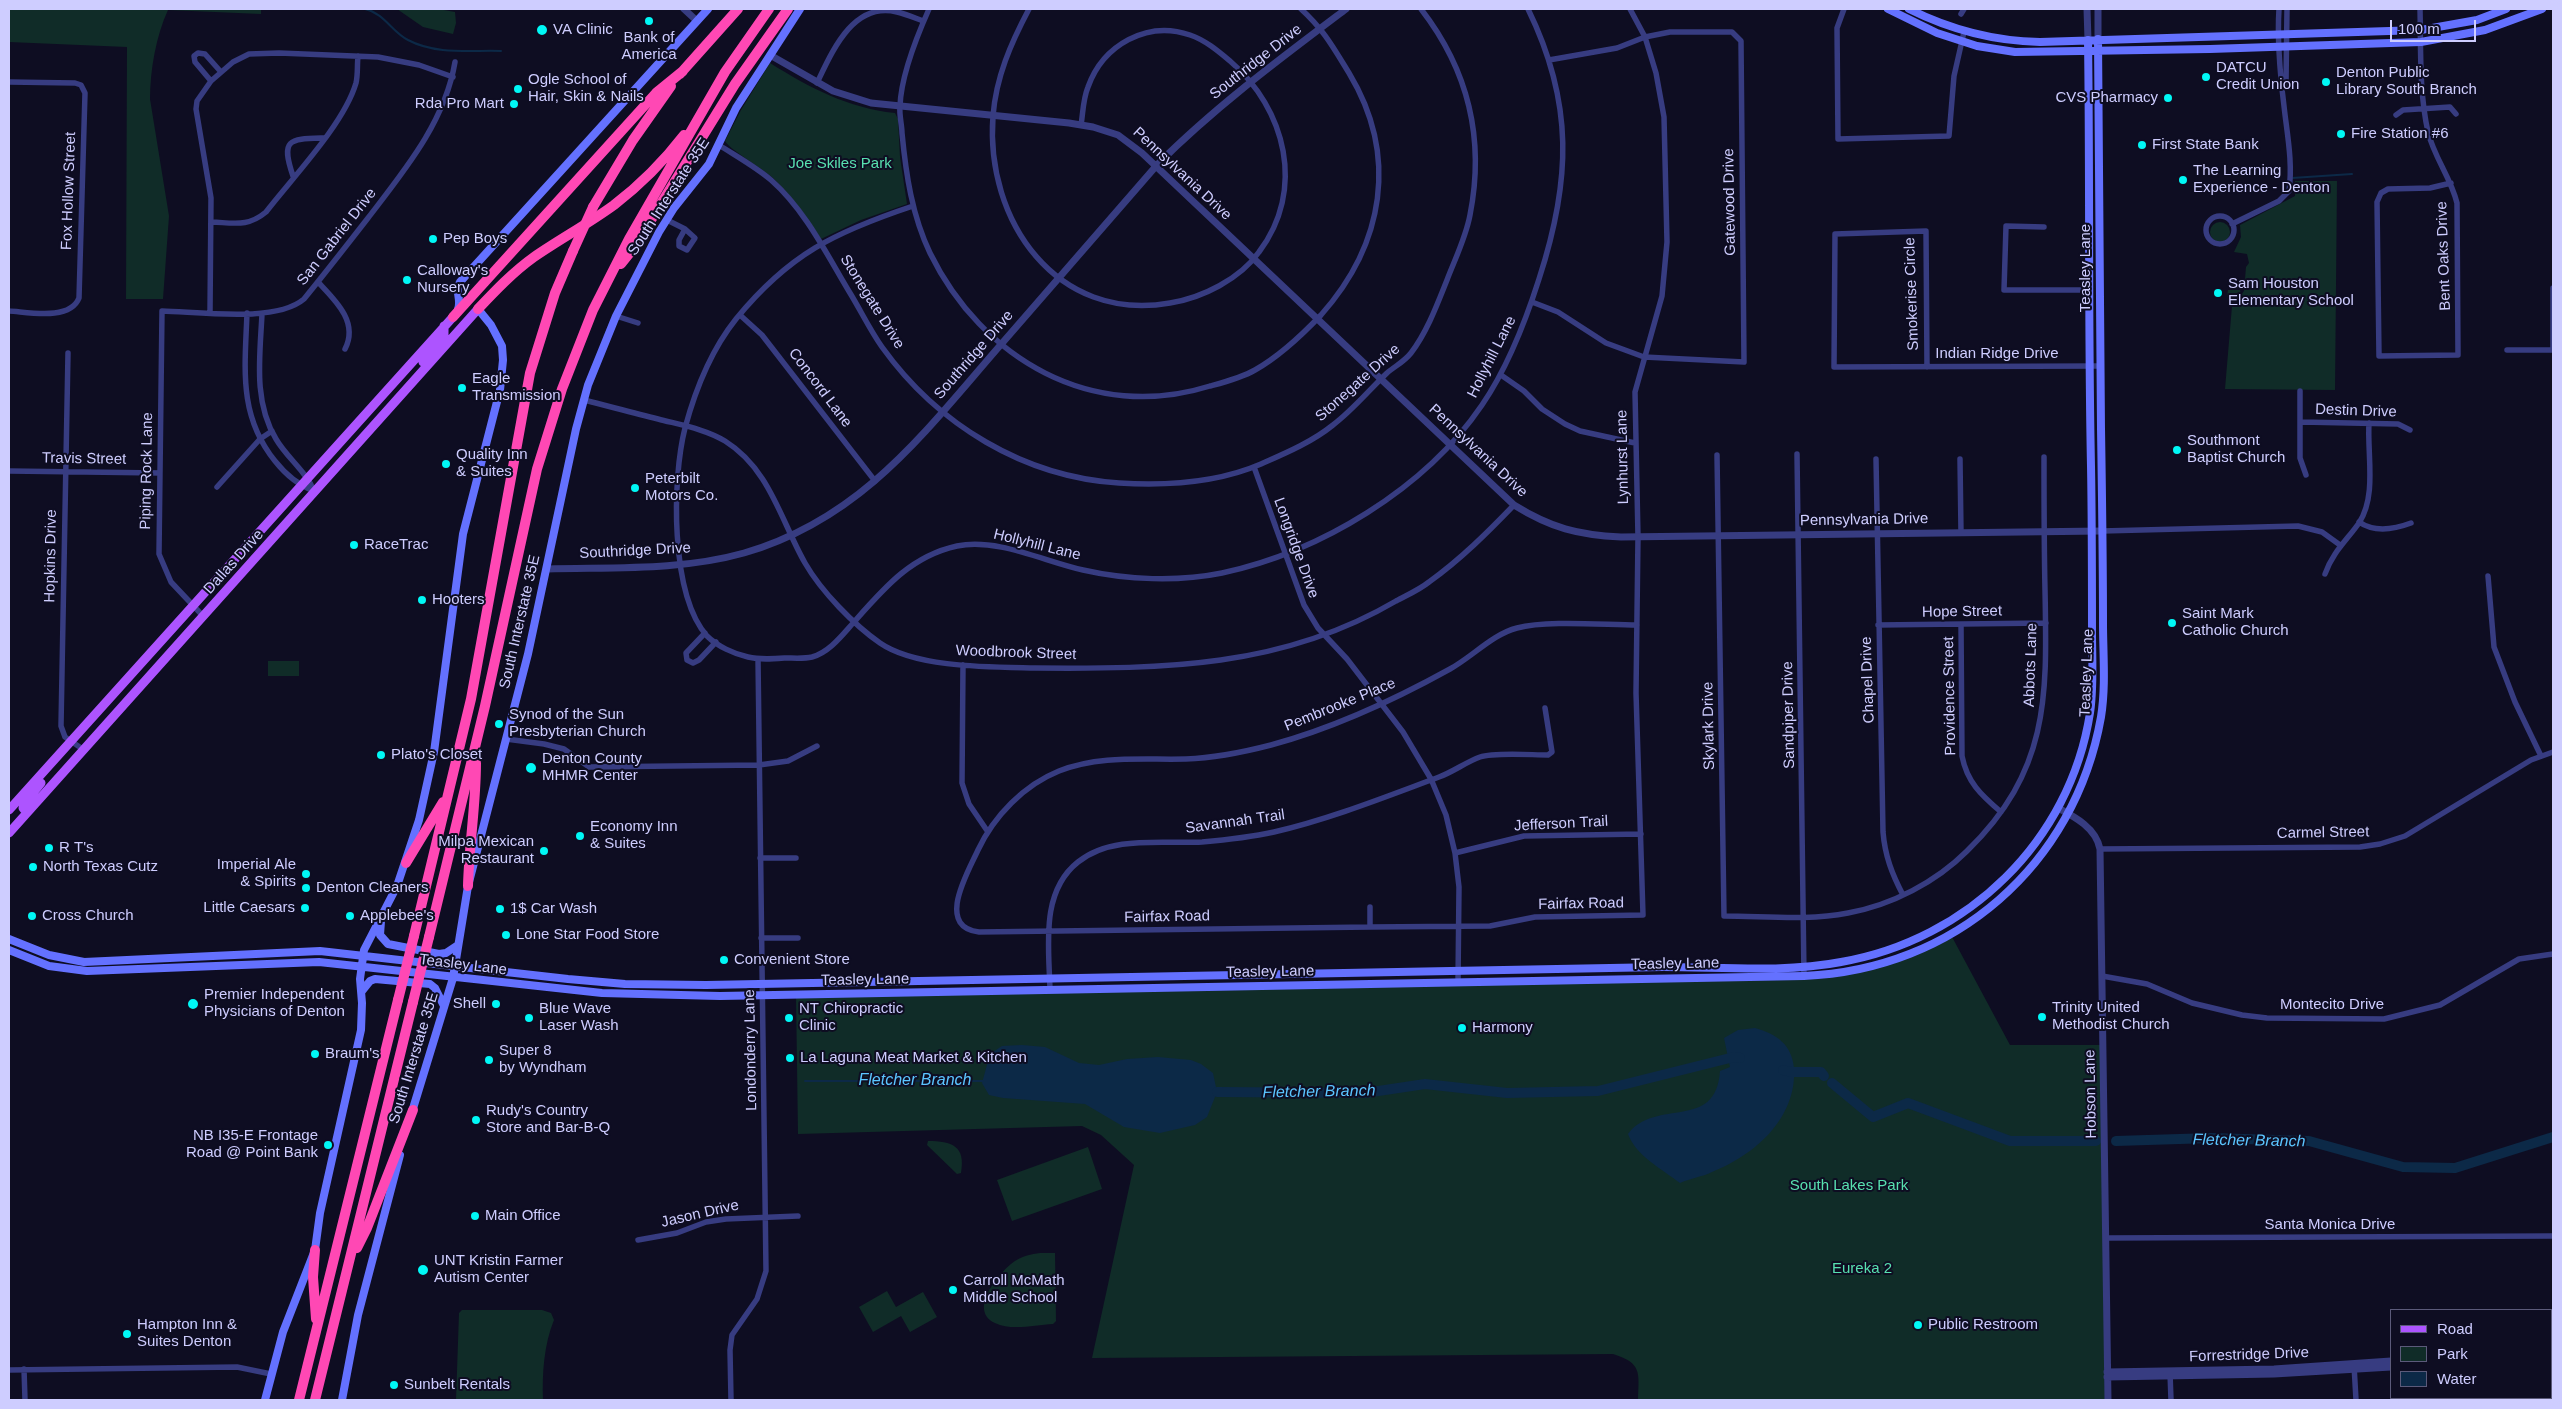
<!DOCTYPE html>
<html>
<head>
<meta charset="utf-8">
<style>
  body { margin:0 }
  #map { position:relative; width:2562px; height:1409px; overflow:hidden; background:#0e0d22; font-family:Arial,sans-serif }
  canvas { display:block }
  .frame { position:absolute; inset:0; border:10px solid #cecdff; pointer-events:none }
  .legend { position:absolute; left:2390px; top:1309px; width:162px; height:90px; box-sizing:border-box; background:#0e0d22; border:1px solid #5b5a7a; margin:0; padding:6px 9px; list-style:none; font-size:15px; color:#cecdff }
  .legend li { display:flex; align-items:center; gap:10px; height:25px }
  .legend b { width:25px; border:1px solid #5b5a7a }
  .scale { position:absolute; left:2390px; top:20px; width:86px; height:22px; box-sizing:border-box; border:2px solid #cecdff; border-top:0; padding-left:6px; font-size:15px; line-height:18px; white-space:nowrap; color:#cecdff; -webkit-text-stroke:4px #0e0d22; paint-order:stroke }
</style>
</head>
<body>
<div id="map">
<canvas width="2562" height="1409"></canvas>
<div class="frame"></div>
<ul class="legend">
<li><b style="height:6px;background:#ad54ff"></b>Road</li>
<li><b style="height:14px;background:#102c28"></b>Park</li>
<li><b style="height:14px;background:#0c2947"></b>Water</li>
</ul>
<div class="scale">100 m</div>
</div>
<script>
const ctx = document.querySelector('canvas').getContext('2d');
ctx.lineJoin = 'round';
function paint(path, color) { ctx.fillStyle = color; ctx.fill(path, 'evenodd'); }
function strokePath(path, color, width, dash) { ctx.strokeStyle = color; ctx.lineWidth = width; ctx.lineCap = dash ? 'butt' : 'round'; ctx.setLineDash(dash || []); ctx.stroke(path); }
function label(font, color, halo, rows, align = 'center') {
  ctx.font = font + ' Arial,sans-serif'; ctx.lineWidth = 4; ctx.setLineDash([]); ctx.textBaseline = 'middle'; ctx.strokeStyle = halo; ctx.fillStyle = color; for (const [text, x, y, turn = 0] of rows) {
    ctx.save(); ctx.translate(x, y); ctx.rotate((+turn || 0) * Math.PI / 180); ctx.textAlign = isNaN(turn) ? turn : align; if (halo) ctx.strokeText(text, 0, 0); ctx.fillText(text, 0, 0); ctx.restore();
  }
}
const green = new Path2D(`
  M9,9H261V14L168,10C156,36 150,70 150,99L169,216L163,299H126L127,47L9,42Z
  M397,9H438L455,12L456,23L453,34L423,27Z
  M770,63C810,88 848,108 895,113L898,119L900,157L907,204L861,220L821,239C807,217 792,196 773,178C762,168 730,150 725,141L741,110Z
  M2295,181H2337L2335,390L2225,389L2232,306L2237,299L2227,297L2228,290H2240L2241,295L2244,291L2246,267L2249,263L2247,254L2234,252L2241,237L2240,225L2295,196Z
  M2210 232a10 10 0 1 1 20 0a10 10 0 1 1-20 0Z
  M268,661H299V676H268Z
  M1951,935L2010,1045H2101L2105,1400H1638C1639,1372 1642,1363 1613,1354L1092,1358L1134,1165L1101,1135L1082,1126L798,1134L796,995L1804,976L1860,969Z
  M928,1141C952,1141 966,1146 961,1173L957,1174L927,1145Z
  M1088,1147L1102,1189L1012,1221L997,1180Z
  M1040,1253H1055L1056,1321L1053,1324C1035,1325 1011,1331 995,1323C967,1310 1000,1271 1015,1261C1023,1256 1031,1254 1040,1253Z
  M887,1291L896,1307L923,1292L937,1317L910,1332L901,1316L873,1332L859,1307Z
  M462,1310H542L551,1313L554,1320C544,1344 542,1374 543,1400H456L459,1313Z`);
const water = new Path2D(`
  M1755,1028C1777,1034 1792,1045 1794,1068C1797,1118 1755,1155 1712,1172C1702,1177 1691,1178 1680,1183C1662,1169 1636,1156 1628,1134C1656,1097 1716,1132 1720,1071L1730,1067L1724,1038L1738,1030Z
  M1022,1045L1045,1047L1079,1063L1099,1065L1127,1059L1158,1057L1191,1060L1201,1064L1213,1073L1217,1092L1207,1117L1195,1125L1160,1133L1124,1127L1085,1104L1003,1098L989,1095L982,1083L990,1054L1002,1046Z`);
const stream = new Path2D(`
  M365,9C384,13 392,32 408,40C436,55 471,50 501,51
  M2292,178L2352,174
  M805,1081H983`);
const river = new Path2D(`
  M1783,1070L1791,1072H1821L1824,1076
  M1832,1083L1873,1117L1908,1103L2010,1141H2096
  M1217,1092L1365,1093L1425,1084L1507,1093L1598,1091L1734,1057L1740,1058
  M2116,1141L2211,1138L2309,1141L2403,1167L2455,1168L2553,1137`);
const minor = new Path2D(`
  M929,9C917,36 901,77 900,106C899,115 902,125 902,133C906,175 912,215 930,253C982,359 1092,423 1210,386C1225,382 1241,378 1255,370C1280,356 1301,336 1321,315C1384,244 1399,156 1349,73C1333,47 1324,30 1301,9
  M1029,9C1011,43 996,77 993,116C985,221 1057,323 1170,303C1202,298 1240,279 1259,252C1306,190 1286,109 1230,61C1218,51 1205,40 1190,35C1147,20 1103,45 1088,87C1083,99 1083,113 1081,125
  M1844,9L1837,28L1838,139L1949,136L1954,76L1964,32
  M2420,9C2421,49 2419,92 2428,132C2434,157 2451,178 2457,203L2458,355L2379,356L2377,202L2381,193L2388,189L2430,188L2451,183
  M1961,14L1964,9
  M211,81L195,62L194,56L198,53L205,54L221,72
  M9,82L75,83L81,85L85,93L79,298C70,321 28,312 9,311
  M817,83C832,52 853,1 897,12C906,14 915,18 923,21
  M2286,84L2287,9
  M2396,115L2403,110L2450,107L2456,114
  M719,145C736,156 756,167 771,180C806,211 827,255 850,293C861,311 870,330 882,347C938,425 1024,477 1119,483C1167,486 1217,483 1261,464C1286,453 1312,442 1333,425C1353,410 1369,390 1387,373C1395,366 1404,362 1411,353C1427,332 1437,305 1447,280C1455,259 1466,237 1470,215C1485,139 1469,71 1421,9
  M293,176C280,138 290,139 324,138
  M913,206C835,232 789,254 736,319C712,349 695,391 685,428C672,479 670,594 707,636C717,646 734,654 748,657C760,660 772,659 785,658C793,658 804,659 812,657C830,652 843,634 854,622C884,588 911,556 957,546C998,538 1043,561 1083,570C1127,580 1178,582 1222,573C1320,552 1425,489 1482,405C1508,367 1525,323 1539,279C1571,181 1574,103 1528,9
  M2206 230a14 14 0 1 1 28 0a14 14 0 1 1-28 0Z
  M667,220L685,229
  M212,222C235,223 248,227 266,212C293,177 344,124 356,83C358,75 357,65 358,56
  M2232,224L2279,201L2289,191C2293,162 2287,134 2284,106C2280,74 2277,41 2279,9
  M2044,227L2006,226L2004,290H2089
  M685,229L695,238L687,250L679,246V240Z
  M318,282C335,300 359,322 345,349
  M1532,302L1558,312L1606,343L1644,357L1744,362L1741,41L1732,32H1670L1645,37L1617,48L1549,60
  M210,312L211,198L196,109L197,101L211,81L233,62L249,54L279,53L378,57L419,65L453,77
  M247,313C245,368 238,415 275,461C286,475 298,485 314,491
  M262,314C260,356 253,401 276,439C287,458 306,471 314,491
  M740,315L762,335L875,481
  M616,316L638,323
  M2507,350H2553
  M2553,350V288
  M68,353L61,726L65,737L84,750
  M1927,367L1926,231L1835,234L1834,367L2100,366
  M1501,375L1524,391L1542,409L1565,424L1580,431L1635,443
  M2300,391V458L2306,475
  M584,400C608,406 633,413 658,419C681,425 705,429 725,441C770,469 781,521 805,563C821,591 854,625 880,643C916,668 991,667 1035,668C1163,669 1282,668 1396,601C1407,595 1419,590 1429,582C1461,559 1487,533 1514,505
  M2301,422L2398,424L2410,430
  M1797,454L1804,976
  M1717,455L1724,916C1764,916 1808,921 1848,913C1892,905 1936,882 1967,851C2050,770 2047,696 2045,590C2044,545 2044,501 2044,457
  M1876,459L1883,832C1885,856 1892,874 1903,895
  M1960,459L1961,533
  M1254,467L1304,605L1318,628L1347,659L1403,732L1431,779L1446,815L1455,853L1459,887L1458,982
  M9,471L160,473
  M217,487L260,439L272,431
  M2359,522C2375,533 2395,529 2411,523
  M2102,531L2298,526L2322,532L2340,545
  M2325,574C2332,553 2347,540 2359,523C2377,496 2367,454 2369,423
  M2488,576L2494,647L2515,702L2541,756
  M203,616L171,582L159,554L162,311C200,312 276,323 304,299C326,272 347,245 368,218C404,171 445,122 455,62
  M1878,625L2046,623
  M1961,625L1962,756C1967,782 1981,795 2001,812
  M705,633L686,653L687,660L693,663L699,660L716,642
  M963,665L962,783L969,804L988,832
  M506,739L544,744L564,749L589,767L759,765L788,761L817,746
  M2100,849L2360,847L2380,844L2405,836L2531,760L2553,752
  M1455,853L1524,836L1641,834
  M760,858H796
  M1370,907V927L1490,926L1535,917L1643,915L1636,693L1638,537L1635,392L1662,296L1667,242L1664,117L1656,73L1645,37L1630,9
  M1370,927L979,932C935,927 968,872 978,850C994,816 1024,785 1059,771C1100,755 1142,760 1186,759C1214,758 1244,752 1271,745C1334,728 1394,700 1450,669C1472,657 1493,634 1517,628C1547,620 1604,625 1637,625
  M761,938H798
  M2102,976L2147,984L2192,1003L2242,1015L2267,1018L2384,1019L2440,1005L2519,959L2553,954
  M1050,990C1049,947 1040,892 1078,862C1111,835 1162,844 1202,842C1225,840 1251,837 1274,832C1330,819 1385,797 1439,777C1453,772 1466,762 1480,757C1494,752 1531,755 1548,755L1552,752L1545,708
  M2106,1238L2553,1236
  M638,1240L677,1233L706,1222L726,1219L798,1216
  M2354,1365L2356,1400
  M24,1369L25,1400
  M9,1370L237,1367L271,1374
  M2170,1373L2171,1400
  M2448,1398V1400
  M2543,1398V1400
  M731,1400L730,1350L732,1335L757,1299L766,1271L758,659`);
const tertiary = new Path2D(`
  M684,9L697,21
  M2087,9L2088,40
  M2098,9V39
  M770,55L833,91L871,103L1069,123L1093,127L1118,135L1142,153L1514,505C1551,528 1578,535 1621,537L2102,531
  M547,569C612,567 680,571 744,553C864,518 926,430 1004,341C1055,282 1106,224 1157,165C1215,107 1281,58 1346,9
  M2058,808C2075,817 2096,828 2100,849L2108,1400
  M2551,1352H2553
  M2107,1372L2274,1369L2391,1361
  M2107,1377L2274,1374L2391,1367`);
const secondary = new Path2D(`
  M1888,9L1937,33L1977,46L2015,52L2210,49L2421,42L2485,30L2542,9
  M1909,9C1951,30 1993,41 2040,42L2421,30L2477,20L2506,9
  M458,309C462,299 454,291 460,282L708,9
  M381,921L380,935L388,944L439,954L446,953L458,945
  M9,939L49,955L84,962L320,951L568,979L625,984L706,985L1663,967C1720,967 1785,973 1841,962C1968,940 2070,841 2090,713C2094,686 2092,659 2092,632C2092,577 2092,521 2091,466C2088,324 2090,182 2088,40
  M9,950L49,966L87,971L319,962L602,993L720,996L1804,976C1954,970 2075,865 2101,717C2106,686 2103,654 2103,623C2103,558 2102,493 2101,428C2099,299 2098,169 2098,39
  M362,991L370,981L375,979L430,984L435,988L444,1006
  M411,1115L453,978L468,886L528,654L576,429L588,385L616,316L659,232L674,208L709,164L736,108L800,9
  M265,1400L283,1332L315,1250L320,1213L361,1030L362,1003L360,979L364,950L397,886L419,820L434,752L463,534L500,390L503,360L502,346L491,325L478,309
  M342,1400L358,1315L400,1155`);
const primary = new Path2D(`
  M423,362L444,337V326
  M9,810L453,317
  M27,813L23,808L24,804L41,783
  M9,833L478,309`);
const motorway = new Path2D(`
  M680,74L738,9
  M593,207L633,140L671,86
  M621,264L633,249L735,84L788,9
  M478,309C495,291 513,272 534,257C560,239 588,224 614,205C640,185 664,161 684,135
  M453,317L656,93L683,71
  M406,863L443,802
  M468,886C469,845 476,804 476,763
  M414,936L471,699L530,373L555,293L573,251
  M429,937L485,706L537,469L562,389L593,310L629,239L725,72L769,9
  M357,1248L367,1228L413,1110
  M315,1250L313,1277L316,1319
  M299,1400L398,1000
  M315,1400L413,1002`);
const motorwayBridge = new Path2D(`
  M573,251L593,207
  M398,1000L414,936
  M413,1002L429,937`);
const markers = [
  [649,21,5,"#00f8f6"],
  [542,30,6,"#00f8f6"],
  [2206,77,5,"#00f8f6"],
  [2326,82,5,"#00f8f6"],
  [518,89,5,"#00f8f6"],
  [2168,98,5,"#00f8f6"],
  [514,104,5,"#00f8f6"],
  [2341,134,5,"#00f8f6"],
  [2142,145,5,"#00f8f6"],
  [2183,180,5,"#00f8f6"],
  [433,239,5,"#00f8f6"],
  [407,280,5,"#00f8f6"],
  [2218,293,5,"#00f8f6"],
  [462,388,5,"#00f8f6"],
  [2177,450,5,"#00f8f6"],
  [446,464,5,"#00f8f6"],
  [635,488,5,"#00f8f6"],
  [354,545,5,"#00f8f6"],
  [422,600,5,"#00f8f6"],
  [2172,623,5,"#00f8f6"],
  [499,724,5,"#00f8f6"],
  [381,755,5,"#00f8f6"],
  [531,768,6,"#00f8f6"],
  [580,836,5,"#00f8f6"],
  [49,848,5,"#00f8f6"],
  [544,851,5,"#00f8f6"],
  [33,867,5,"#00f8f6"],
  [306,874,5,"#00f8f6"],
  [306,888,5,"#00f8f6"],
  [305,908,5,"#00f8f6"],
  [500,909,5,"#00f8f6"],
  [32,916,5,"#00f8f6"],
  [350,916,5,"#00f8f6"],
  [506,935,5,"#00f8f6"],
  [724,960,5,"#00f8f6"],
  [193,1004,6,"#00f8f6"],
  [496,1004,5,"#00f8f6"],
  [2042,1017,5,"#00f8f6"],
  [529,1018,5,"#00f8f6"],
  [789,1018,5,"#00f8f6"],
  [1462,1028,5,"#00f8f6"],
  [315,1054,5,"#00f8f6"],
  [790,1058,5,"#00f8f6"],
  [489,1060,5,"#00f8f6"],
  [476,1120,5,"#00f8f6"],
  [328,1145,5,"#00f8f6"],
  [475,1216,5,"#00f8f6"],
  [423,1270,6,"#00f8f6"],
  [953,1290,5,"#00f8f6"],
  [1918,1325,5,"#00f8f6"],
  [127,1334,5,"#00f8f6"],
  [394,1385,5,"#00f8f6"]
];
const poiNames = [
  ["VA Clinic",553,30],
  ["Bank of",649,38,"center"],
  ["America",649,55,"center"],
  ["DATCU",2216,68],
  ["Credit Union",2216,85],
  ["Denton Public",2336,73],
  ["Library South Branch",2336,90],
  ["Ogle School of",528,80],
  ["Hair, Skin & Nails",528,97],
  ["CVS Pharmacy",2158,98,"right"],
  ["Rda Pro Mart",504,104,"right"],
  ["Fire Station #6",2351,134],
  ["First State Bank",2152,145],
  ["The Learning",2193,171],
  ["Experience - Denton",2193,188],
  ["Pep Boys",443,239],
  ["Calloway's",417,271],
  ["Nursery",417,288],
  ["Sam Houston",2228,284],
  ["Elementary School",2228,301],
  ["Eagle",472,379],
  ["Transmission",472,396],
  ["Southmont",2187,441],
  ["Baptist Church",2187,458],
  ["Quality Inn",456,455],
  ["& Suites",456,472],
  ["Peterbilt",645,479],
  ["Motors Co.",645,496],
  ["RaceTrac",364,545],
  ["Hooters",432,600],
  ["Saint Mark",2182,614],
  ["Catholic Church",2182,631],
  ["Synod of the Sun",509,715],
  ["Presbyterian Church",509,732],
  ["Plato's Closet",391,755],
  ["Denton County",542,759],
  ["MHMR Center",542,776],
  ["Economy Inn",590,827],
  ["& Suites",590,844],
  ["Milpa Mexican",534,842,"right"],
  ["Restaurant",534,859,"right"],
  ["R T's",59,848],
  ["Imperial Ale",296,865,"right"],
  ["& Spirits",296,882,"right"],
  ["North Texas Cutz",43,867],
  ["Denton Cleaners",316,888],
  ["Little Caesars",295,908,"right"],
  ["1$ Car Wash",510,909],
  ["Cross Church",42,916],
  ["Applebee's",360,916],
  ["Lone Star Food Store",516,935],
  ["Convenient Store",734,960],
  ["Premier Independent",204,995],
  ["Physicians of Denton",204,1012],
  ["Shell",486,1004,"right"],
  ["Trinity United",2052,1008],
  ["Methodist Church",2052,1025],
  ["Blue Wave",539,1009],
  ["Laser Wash",539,1026],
  ["NT Chiropractic",799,1009],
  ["Clinic",799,1026],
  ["Harmony",1472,1028],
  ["Super 8",499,1051],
  ["by Wyndham",499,1068],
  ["Braum's",325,1054],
  ["La Laguna Meat Market & Kitchen",800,1058],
  ["Rudy's Country",486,1111],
  ["Store and Bar-B-Q",486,1128],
  ["NB I35-E Frontage",318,1136,"right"],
  ["Road @ Point Bank",318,1153,"right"],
  ["Main Office",485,1216],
  ["UNT Kristin Farmer",434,1261],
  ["Autism Center",434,1278],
  ["Carroll McMath",963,1281],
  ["Middle School",963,1298],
  ["Hampton Inn &",137,1325],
  ["Suites Denton",137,1342],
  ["Public Restroom",1928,1325],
  ["Sunbelt Rentals",404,1385]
];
const streetNames = [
  ["Southridge Drive",1256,62,-38],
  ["Pennsylvania Drive",1182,174,43],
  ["Fox Hollow Street",69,191,-88],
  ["South Interstate 35E",669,197,-57],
  ["Gatewood Drive",1730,202,-91],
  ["San Gabriel Drive",337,237,-52],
  ["Bent Oaks Drive",2444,256,-92],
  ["Teasley Lane",2086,268,-90],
  ["Smokerise Circle",1912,294,-92],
  ["Stonegate Drive",872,302,58],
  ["Indian Ridge Drive",1997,354],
  ["Southridge Drive",974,355,-49],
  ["Hollyhill Lane",1492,357,-63],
  ["Stonegate Drive",1358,383,-42],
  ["Concord Lane",820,388,53],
  ["Destin Drive",2356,411,2],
  ["Pennsylvania Drive",1478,451,43],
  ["Lynhurst Lane",1623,457,-91],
  ["Travis Street",84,459,1],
  ["Piping Rock Lane",147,471,-89],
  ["Pennsylvania Drive",1864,520,-1],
  ["Hollyhill Lane",1037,545,14],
  ["Longridge Drive",1296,548,70],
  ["Southridge Drive",635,551,-3],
  ["Hopkins Drive",51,556,-89],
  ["Dallas Drive",234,562,-48],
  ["Hope Street",1962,612,-1],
  ["South Interstate 35E",520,622,-77],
  ["Woodbrook Street",1016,653,2],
  ["Abbots Lane",2031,665,-88],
  ["Teasley Lane",2087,673,-88],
  ["Chapel Drive",1868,680,-92],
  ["Providence Street",1950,696,-91],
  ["Pembrooke Place",1340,705,-22],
  ["Sandpiper Drive",1789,715,-91],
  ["Skylark Drive",1709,726,-91],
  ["Savannah Trail",1235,822,-8],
  ["Jefferson Trail",1561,824,-3],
  ["Carmel Street",2323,833,-1],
  ["Fairfax Road",1581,904,-1],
  ["Fairfax Road",1167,917,-1],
  ["Teasley Lane",1675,964,-1],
  ["Teasley Lane",463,965,7],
  ["Teasley Lane",1270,972,-1],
  ["Teasley Lane",865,980,-1],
  ["Montecito Drive",2332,1005],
  ["Londonderry Lane",751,1050,-91],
  ["South Interstate 35E",414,1058,-73],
  ["Hobson Lane",2091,1094,-91],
  ["Jason Drive",700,1214,-13],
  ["Santa Monica Drive",2330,1225],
  ["Forrestridge Drive",2249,1355,-2]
];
const parkNames = [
  ["Joe Skiles Park",840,164],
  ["South Lakes Park",1849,1186],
  ["Eureka 2",1862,1269]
];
const waterNames = [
  ["Fletcher Branch",915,1081],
  ["Fletcher Branch",1319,1092,-1],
  ["Fletcher Branch",2249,1141,1]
];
paint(green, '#102c28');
paint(water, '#0c2947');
strokePath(stream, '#0c2947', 2);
strokePath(river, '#0c2947', 10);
strokePath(minor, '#373c81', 5.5);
strokePath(tertiary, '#373c81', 7);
strokePath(secondary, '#6471ff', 8);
strokePath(primary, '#ad54ff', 9);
strokePath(motorway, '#ff48b4', 10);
strokePath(motorwayBridge, '#ff48b4', 10);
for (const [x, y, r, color] of markers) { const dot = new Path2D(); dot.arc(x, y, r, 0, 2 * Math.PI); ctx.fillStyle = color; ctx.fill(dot); strokePath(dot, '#0e0d22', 2); }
label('15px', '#cecdff', '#0e0d22', poiNames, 'left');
label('15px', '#cecdff', '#0e0d22', streetNames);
label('15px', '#58e0b0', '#0e0d22', parkNames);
label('italic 16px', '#5bc5ff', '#0e0d22', waterNames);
</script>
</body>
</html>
